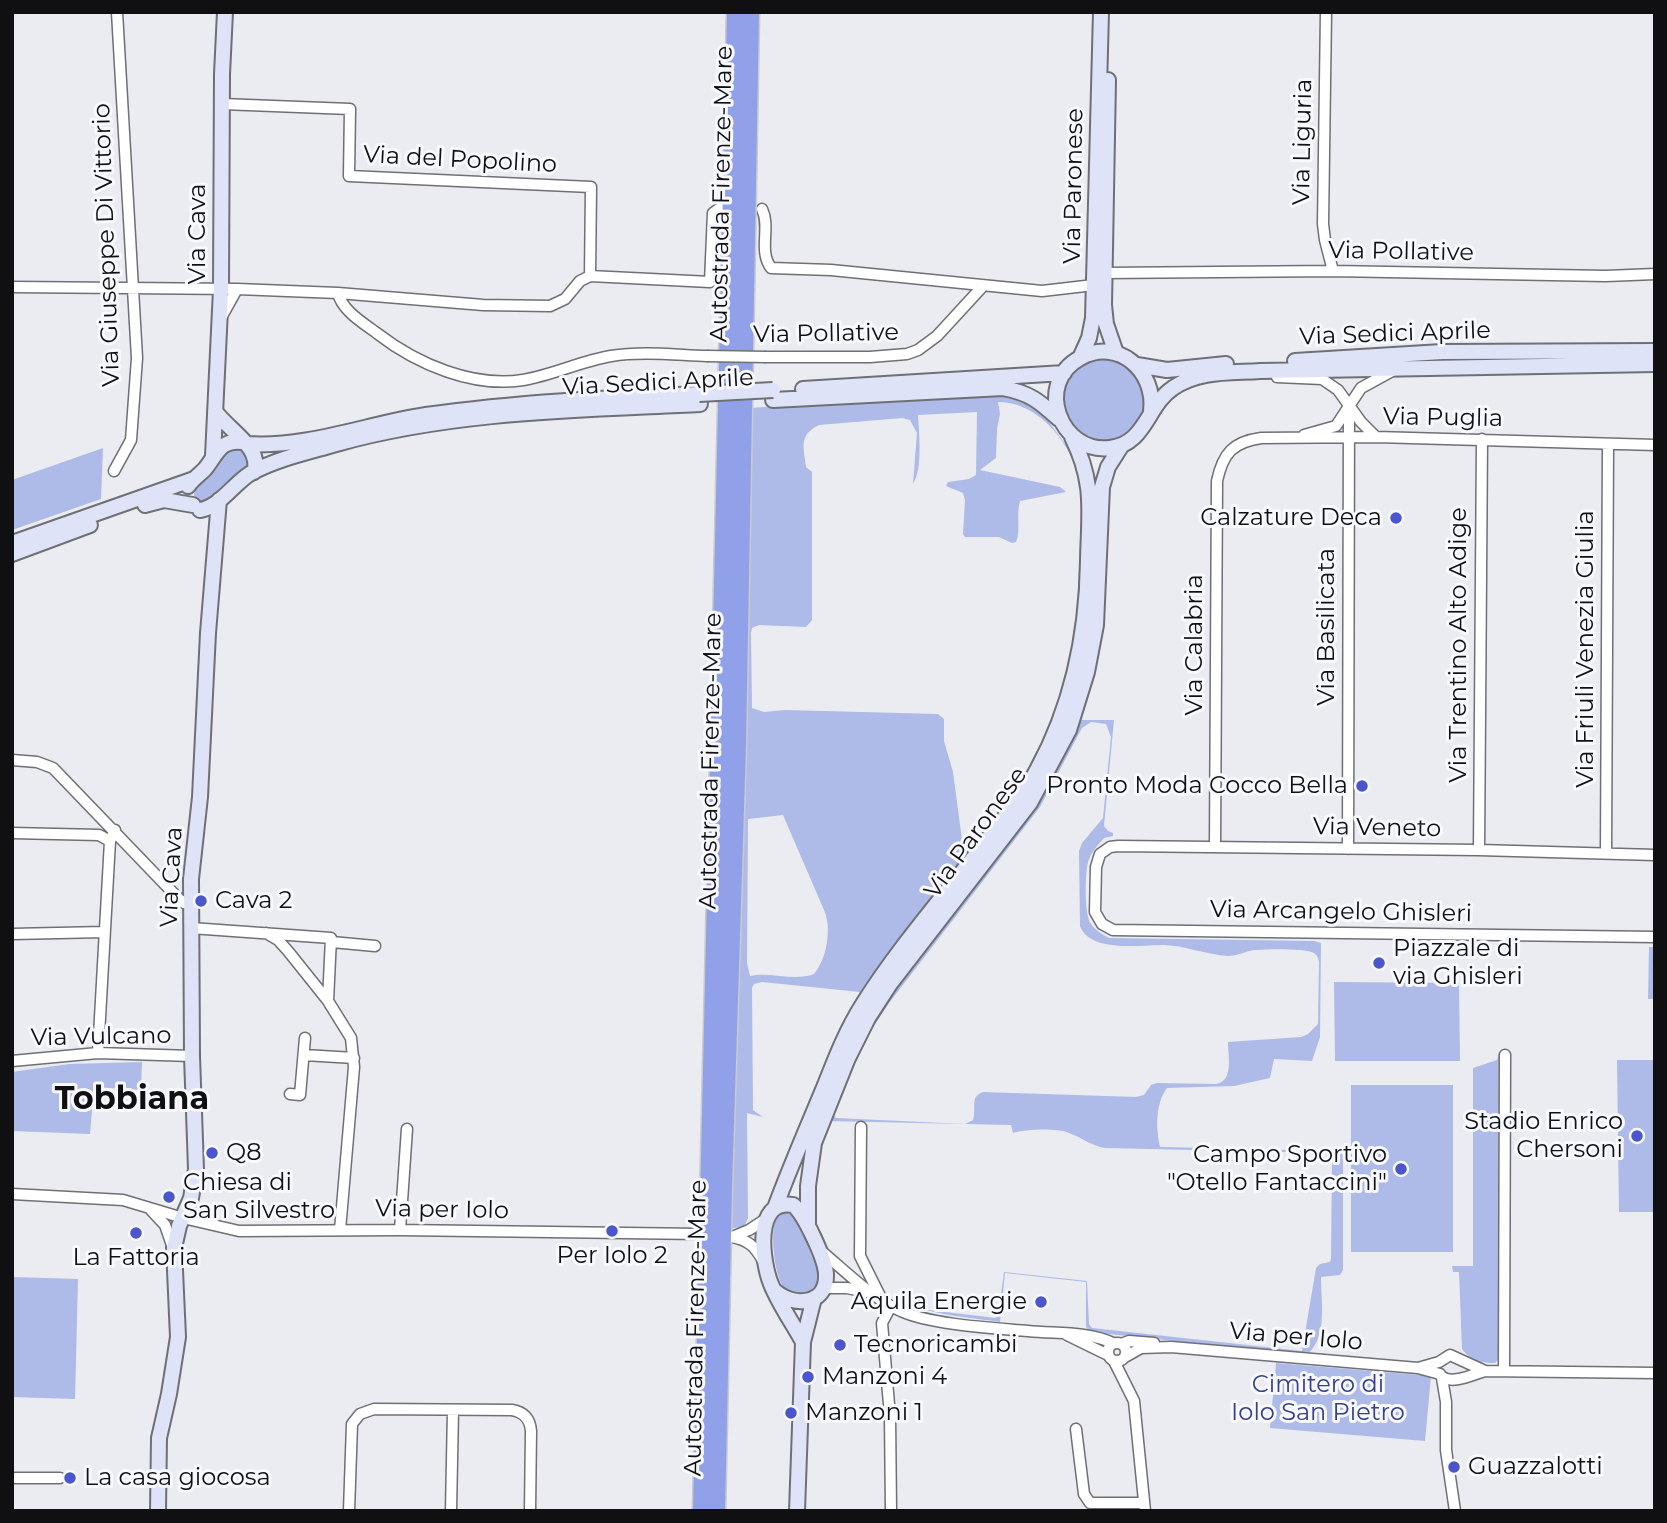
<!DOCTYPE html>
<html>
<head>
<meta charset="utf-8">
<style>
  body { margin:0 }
  #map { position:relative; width:1667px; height:1523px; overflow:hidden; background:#eaecf1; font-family:Montserrat,sans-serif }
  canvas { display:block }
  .frame { position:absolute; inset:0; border:14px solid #101012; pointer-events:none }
</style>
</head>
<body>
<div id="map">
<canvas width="1667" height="1523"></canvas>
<div class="frame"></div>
</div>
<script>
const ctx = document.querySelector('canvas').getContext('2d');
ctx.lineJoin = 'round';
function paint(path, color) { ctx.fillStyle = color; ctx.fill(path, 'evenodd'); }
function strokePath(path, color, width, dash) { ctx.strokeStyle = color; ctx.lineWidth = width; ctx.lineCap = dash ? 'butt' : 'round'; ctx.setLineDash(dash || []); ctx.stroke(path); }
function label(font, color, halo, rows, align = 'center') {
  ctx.font = font + ' Montserrat,sans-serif'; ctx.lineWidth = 6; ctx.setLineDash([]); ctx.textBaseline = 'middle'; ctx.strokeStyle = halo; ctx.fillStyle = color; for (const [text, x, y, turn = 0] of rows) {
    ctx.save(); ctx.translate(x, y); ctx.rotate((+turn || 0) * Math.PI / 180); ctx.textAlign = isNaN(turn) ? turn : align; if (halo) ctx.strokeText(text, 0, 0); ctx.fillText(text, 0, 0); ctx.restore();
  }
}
const green = new Path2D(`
  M1107,358C1156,369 1157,435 1105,442C1098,443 1086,441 1080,436C1071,430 1065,413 1059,404L1066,376L1088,360Z
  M986,392L1016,396L1041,411L1076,459L1084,492L1079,624L1064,692L1035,762L805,1121H802V1119L840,1028L860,992L762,982L754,984L752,988L753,1110L763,1117L747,1113L748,1218L744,1227L732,1228L750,408ZM998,402C1041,402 1074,447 1081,486C1084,503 1081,523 1080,540C1078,609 1074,667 1047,732C1030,773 1002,809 974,843L967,847L962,840L953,772L944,741V719L938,714L785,710L764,712L752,708L751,633L752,628L759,625L806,627L812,620V472L806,467C804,448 798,435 819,425L902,418L910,420L917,433L913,484C923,469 919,433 918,415L977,412L976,475L969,479L948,482L946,486L963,493L965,500L963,534L965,537H999L1012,543L1016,542C1021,532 1016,513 1020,501L1066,492L1060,487L980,470L996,458L997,429L1000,414ZM783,815L824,910C832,928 827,959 814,974C794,982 770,971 750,976L747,963L748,819Z
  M103,448L101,499L12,530V480Z
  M241,448L246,452L248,467L208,502L201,504L194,496L195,486L225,449Z
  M1079,720H1114L1104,826L1108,831L1113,833V836L1104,838C1098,845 1091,852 1088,862C1085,873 1084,915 1091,924C1095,930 1102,934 1109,938L1314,941L1321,943L1320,1037L1312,1061L1274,1059L1270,1078L1234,1086L1167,1088C1155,1104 1156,1129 1160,1147L1343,1151V1270L1340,1275L1321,1277C1321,1303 1328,1336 1307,1355L1090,1332L1086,1327V1282L1005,1273L1000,1322C967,1317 931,1315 900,1301L929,1310L995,1318L998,1316L1004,1272L1087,1281L1089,1324L1092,1328L1302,1351L1316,1268L1320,1264L1330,1262L1331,1259L1332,1161L1330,1153L1105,1148C1089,1145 1083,1138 1069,1133C1057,1128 1025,1129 1013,1133L1011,1125L828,1121L859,1049L882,1005L1037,803L1064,755ZM1091,722L1106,724L1111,737L1103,818L1082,843L1079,851L1080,926C1090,953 1141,945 1164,945C1182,945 1208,955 1228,956C1237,956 1246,951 1255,950C1265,949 1306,948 1314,953C1318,956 1318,958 1319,962L1318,1024L1308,1034L1301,1037L1228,1042C1228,1057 1234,1081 1216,1084L1157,1083L1151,1085L1144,1095L1136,1097L983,1092C969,1097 977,1108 973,1120L965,1124L836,1118L834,1115L836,1106L868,1035L889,1003L1040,807L1082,728Z
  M1649,947H1655V999H1648Z
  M1334,982L1459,983L1460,1061H1335Z
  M1499,1052V1359L1495,1363C1479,1363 1472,1362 1462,1349L1459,1272H1453L1452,1266H1473V1068L1497,1060Z
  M1617,1060H1655V1212H1619Z
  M142,1062L141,1090L94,1087L90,1134L12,1131V1072L69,1064Z
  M1351,1085H1453V1252H1351Z
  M786,1211L793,1212C800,1225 805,1238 810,1252C816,1266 826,1284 806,1292C799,1296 792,1295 786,1290C775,1281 770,1236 775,1222C777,1217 782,1214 786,1211Z
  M12,1277L78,1279L75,1399L12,1397Z
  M1276,1363L1431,1376L1425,1441L1270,1428Z`);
const street = new Path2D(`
  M1326,12L1323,224L1325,240L1333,271
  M222,104L350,109L349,176L591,187L590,276
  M762,209C771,228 758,250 771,268L831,270L1042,291L1094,285
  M1104,273L1333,271L1606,276L1655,274
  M12,287L237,289L338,293L483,305L550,306L565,299L580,281L590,276L710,282L713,213L720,208
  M338,293C342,311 365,324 378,334C417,364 473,388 523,380C553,375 581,361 611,356C642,351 675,355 707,356
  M222,316L237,289
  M766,357H870L907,354L918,350L937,336L983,286
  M1277,377L1322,379L1338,390L1361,422L1376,437
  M1304,435L1336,426L1361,388L1392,371
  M114,471L131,440L137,358L117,12
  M12,760L37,762L53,768L179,899L184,903H192
  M12,833L99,835L110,841
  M1215,847L1217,481C1223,453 1233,442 1261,438L1376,437L1655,445
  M1348,849L1349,405
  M1479,850L1482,439
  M1606,852L1608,445
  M1655,855L1479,850L1118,846L1110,847L1100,854L1096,867L1095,912L1102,924L1113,930L1655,937
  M191,928L331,938L328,1001
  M266,933L278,940L288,951L328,1001L351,1038L354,1067L340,1230
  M12,934L104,932
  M332,942L375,946
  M98,1053L110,841L115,830
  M304,1055L354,1058
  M12,1061L98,1053L192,1056
  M290,1094L300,1095L305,1038
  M861,1127L860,1256L880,1296
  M12,1194L123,1200L183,1218L239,1231L400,1230L700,1234
  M151,1210L165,1225L173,1248
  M400,1230L407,1129
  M732,1237C748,1240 755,1246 763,1261
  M732,1237L749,1230L766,1219
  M820,1250C843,1269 874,1300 901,1311C932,1325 994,1328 1028,1331C1056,1334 1087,1331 1113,1343
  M823,1288H847L871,1293
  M891,1306L882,1323L890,1416L891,1511
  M1067,1335L1108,1355
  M1108 1352a9 9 0 1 1 18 0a9 9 0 1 1-18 0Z
  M1121,1344L1129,1341L1154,1343
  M1125,1357L1141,1348L1171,1347L1418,1368L1440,1374
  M1114,1361L1134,1401L1145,1511
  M1418,1368L1439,1362L1450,1355L1485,1371L1655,1373
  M1504,1371L1505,1055
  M1441,1376C1452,1385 1471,1375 1485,1371
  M1442,1378L1446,1402V1450L1455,1511
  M1076,1429L1084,1494L1090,1503H1144
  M12,1478H60
  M349,1511L352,1424L360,1414L374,1409L512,1410C524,1412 530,1419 531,1431L530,1511
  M451,1511L453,1410`);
const secondary = new Path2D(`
  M1108,80L1104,305L1106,324L1116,353
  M1080,358L1089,338L1093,318L1101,12
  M1295,361L1442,352L1655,351
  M1137,365L1167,370L1226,364
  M803,389L1064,373
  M773,400L1003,388C1030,393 1039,401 1059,419
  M215,411C228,430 263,448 254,472
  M1151,411C1156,371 1118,337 1080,358C1034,383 1060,454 1110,448C1146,444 1147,405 1173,388C1198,370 1231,373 1260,371L1655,364
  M247,444C308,448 367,424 426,415C517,402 608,398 699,394
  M213,456L221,289L222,74L225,12
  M188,486C193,479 199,475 205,469C217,454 220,439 243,442
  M145,505L164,500L193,505
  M200,510C220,507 234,483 251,473C276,459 309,452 336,444C454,411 578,410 700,404
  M12,543L194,479
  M12,554L90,525
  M775,1208C790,1167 808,1126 825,1085C836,1057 847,1029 863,1004C899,947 944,896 985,843C1003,819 1023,796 1037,770C1073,704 1087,634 1088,561C1089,511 1095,483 1072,437
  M808,1225V1186L814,1143L848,1058L868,1018L890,984L1030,803L1069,730L1087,672L1096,625L1102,487L1108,467L1122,445
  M773,1289C791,1308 827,1306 826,1275C826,1260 804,1213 793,1205C753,1198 762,1262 771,1284C779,1304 792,1322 803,1342
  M158,1511L159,1438L169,1394L178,1337L174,1248L179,1226L191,1198L196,1169L192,1056L191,879L200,797L208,633L219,500
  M797,1511L803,1342L814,1298`);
const highway = new Path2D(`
  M702,1511L736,12
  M716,1511L723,1187L737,746L750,12`);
const streetBridge = new Path2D(`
  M707,356L766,357`);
const secondaryBridge = new Path2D(`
  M699,394L773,390`);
const markers = [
  [1396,518,7,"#4b56cc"],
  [1362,786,7,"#4b56cc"],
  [201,901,7,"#4b56cc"],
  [1379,963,7,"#4b56cc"],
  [1637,1136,7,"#4b56cc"],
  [212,1153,7,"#4b56cc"],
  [1401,1169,7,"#4b56cc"],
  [169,1197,7,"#4b56cc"],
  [612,1231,7,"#4b56cc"],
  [136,1233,7,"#4b56cc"],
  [1041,1302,7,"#4b56cc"],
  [840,1345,7,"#4b56cc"],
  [808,1377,7,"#4b56cc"],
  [791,1413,7,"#4b56cc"],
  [1454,1467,7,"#4b56cc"],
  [70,1478,7,"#4b56cc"]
];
const streetNames = [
  ["Via Liguria",1303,142,-89],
  ["Via del Popolino",460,160,3],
  ["Via Paronese",1074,186,-89],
  ["Autostrada Firenze-Mare",722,194,-89],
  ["Via Cava",198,234,-90],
  ["Via Giuseppe Di Vittorio",107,245,-92],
  ["Via Pollative",1401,252,1],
  ["Via Pollative",826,334,-1],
  ["Via Sedici Aprile",1395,334,-2],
  ["Via Sedici Aprile",658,383,-3],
  ["Via Puglia",1443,418,1],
  ["Via Basilicata",1327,627,-90],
  ["Via Calabria",1195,645,-90],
  ["Via Trentino Alto Adige",1459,645,-90],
  ["Via Friuli Venezia Giulia",1586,649,-90],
  ["Autostrada Firenze-Mare",711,761,-89],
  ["Via Veneto",1377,828,1],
  ["Via Paronese",976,833,-54],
  ["Via Cava",172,877,-87],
  ["Via Arcangelo Ghisleri",1341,912,1],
  ["Via Vulcano",101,1037,-1],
  ["Via per Iolo",442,1210,1],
  ["Autostrada Firenze-Mare",696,1328,-89],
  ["Via per Iolo",1296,1337,5]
];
const poiNames = [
  ["Calzature Deca",1382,518,"right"],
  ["Pronto Moda Cocco Bella",1348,786,"right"],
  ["Cava 2",215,901],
  ["Piazzale di",1393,949],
  ["via Ghisleri",1393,977],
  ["Stadio Enrico",1623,1122,"right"],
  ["Chersoni",1623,1150,"right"],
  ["Q8",226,1153],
  ["Campo Sportivo",1387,1155,"right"],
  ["\"Otello Fantaccini\"",1387,1183,"right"],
  ["Chiesa di",183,1183],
  ["San Silvestro",183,1211],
  ["Per Iolo 2",612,1256,"center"],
  ["La Fattoria",136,1258,"center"],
  ["Aquila Energie",1027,1302,"right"],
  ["Tecnoricambi",854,1345],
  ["Manzoni 4",822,1377],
  ["Manzoni 1",805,1413],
  ["Guazzalotti",1468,1467],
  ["La casa giocosa",84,1478]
];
const parkNames = [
  ["Cimitero di",1318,1385],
  ["Iolo San Pietro",1318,1413]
];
const districtNames = [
  ["Tobbiana",132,1100]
];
paint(green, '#aebae8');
strokePath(street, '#6f7075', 13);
strokePath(secondary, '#6f7075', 18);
strokePath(highway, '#cacacb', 21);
strokePath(street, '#fff', 10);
strokePath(secondary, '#dee3f8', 14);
strokePath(highway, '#91a1e9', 18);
strokePath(streetBridge, '#6f7075', 13, []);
strokePath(secondaryBridge, '#6f7075', 18, []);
strokePath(streetBridge, '#fff', 10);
strokePath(secondaryBridge, '#dee3f8', 14);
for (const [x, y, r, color] of markers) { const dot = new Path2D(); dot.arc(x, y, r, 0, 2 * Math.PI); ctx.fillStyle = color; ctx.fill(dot); strokePath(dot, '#f8f9ff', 2.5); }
label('24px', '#101012', '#f8f9ff', streetNames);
label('24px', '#101012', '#f8f9ff', poiNames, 'left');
label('24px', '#364091', '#f8f9ff', parkNames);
label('bold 32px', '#101012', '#f8f9ff', districtNames);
</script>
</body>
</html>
